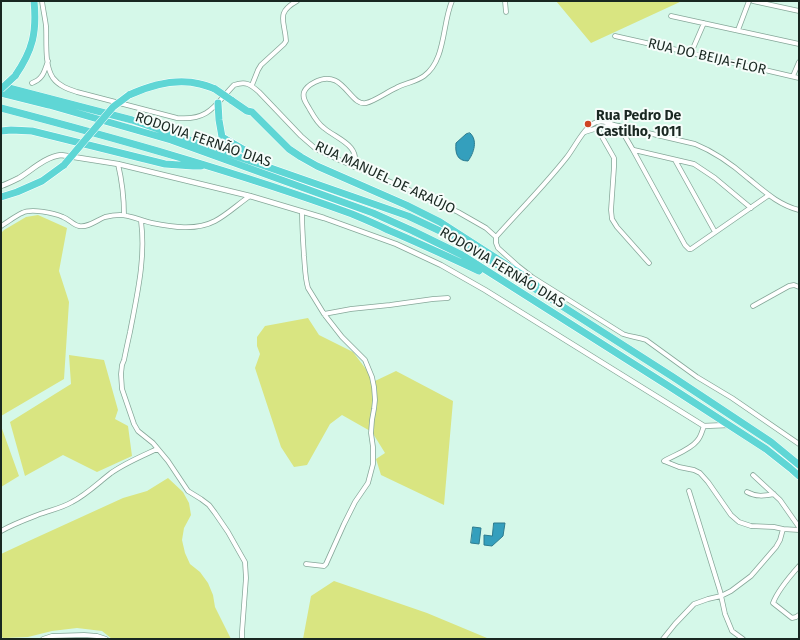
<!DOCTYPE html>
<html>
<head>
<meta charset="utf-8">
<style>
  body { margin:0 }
  #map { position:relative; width:800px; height:640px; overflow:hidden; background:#d5f8e9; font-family:"Fira Sans",sans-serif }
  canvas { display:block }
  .frame { position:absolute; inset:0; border:2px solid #192721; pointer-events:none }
</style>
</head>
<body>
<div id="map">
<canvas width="800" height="640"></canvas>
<div class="frame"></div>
</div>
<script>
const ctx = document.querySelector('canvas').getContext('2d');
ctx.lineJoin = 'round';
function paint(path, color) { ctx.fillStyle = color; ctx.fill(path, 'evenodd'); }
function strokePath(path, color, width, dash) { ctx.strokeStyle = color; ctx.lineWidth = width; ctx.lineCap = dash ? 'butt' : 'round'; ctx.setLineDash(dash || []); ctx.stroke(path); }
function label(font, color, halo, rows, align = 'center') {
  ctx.font = font + ' "Fira Sans",sans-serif'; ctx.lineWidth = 4; ctx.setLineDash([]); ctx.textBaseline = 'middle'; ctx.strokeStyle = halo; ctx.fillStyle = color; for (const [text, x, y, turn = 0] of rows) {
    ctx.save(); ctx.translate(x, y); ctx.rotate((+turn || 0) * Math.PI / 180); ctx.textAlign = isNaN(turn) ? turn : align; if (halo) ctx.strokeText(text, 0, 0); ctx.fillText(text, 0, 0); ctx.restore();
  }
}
const green = new Path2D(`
  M556,1H682L591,43Z
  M38,215L67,228L59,271L69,302L64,379L1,416V233L4,230L26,217Z
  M308,318L319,335L353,352L375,381L396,371L453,401L444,505L381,475L376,459L385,453L372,432L342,415L330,424L307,465L294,467L281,447L255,368L260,354L257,346V337L265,326Z
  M69,355L104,360L118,410L115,419L128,426L132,456L97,472L63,455L25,476L10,422L71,384Z
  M1,426L19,476L1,487Z
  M168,478L183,492L189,503L191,515L184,528L182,540L185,553L190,564L200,572L208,583L213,595L215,607L231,639H112L102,631L77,628L52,631L28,637L3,638L1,636V554L31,540L123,498L147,491Z
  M334,581L427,613L487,638V639H303L311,596Z`);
const water = new Path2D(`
  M470,133C478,140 474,153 468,161C457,161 455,153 456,143L466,134Z
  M494,523H505L503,536L492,546L484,545V535L492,536Z
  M473,527L481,528L479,544L471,543Z`);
const minor = new Path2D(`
  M42,1C43,9 45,18 46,26C47,41 44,65 53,78C59,86 68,89 77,92L177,118C209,121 215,105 234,85C246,81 250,84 259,92L301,136L316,149L337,159L435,201L458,212L486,228L496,237
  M505,1L506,12
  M753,1L799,11
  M671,16L799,44
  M738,30L749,1
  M615,36L722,60L799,78
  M691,53L704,23
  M793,76L799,62
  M32,83C43,79 44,72 48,61
  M252,85L258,70L261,65L284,44L286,41C285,21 275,13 297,1
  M619,126L633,150L685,245L689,249H691L769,195
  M597,128L614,158V167L611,210L612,219L617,227L649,263
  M585,132L601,127L614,125
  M634,150L694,164L715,178L751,208
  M675,160L715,232
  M118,164C122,181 124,198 124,215
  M354,167C361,145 337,139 324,128C317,123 313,115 309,108C306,103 302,98 304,92C306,87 311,84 315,82C343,67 350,107 366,103C375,101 387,92 396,88C405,83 416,82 424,76C446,60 442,24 452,1
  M302,212C302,227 303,241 304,256C305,267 305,278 308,288L324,314L342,337L365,360L372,377L374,387L375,400L374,409L372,420L371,433L373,447V464L368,483L355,502L344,524L326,564L324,566L306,564
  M141,221C146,258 137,295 130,332C128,341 126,350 124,360L122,365L121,374L122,389L134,424L138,431L153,443L168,461L188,491L201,499L209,505L215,513L228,532L241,555L245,562L246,578L242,632V639
  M1,226C8,222 15,216 22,213C31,208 54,213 63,217C69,219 73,225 79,226C88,228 97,220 105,217C109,216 115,215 120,215C130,215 142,221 152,223C172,227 196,231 215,221C228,214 238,204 250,196
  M496,237C520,210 545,185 567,157C574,148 583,130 591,125C599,119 606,122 614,125L695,144C715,152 733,165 749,179C765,192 779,205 799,210
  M496,237V243L498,248L518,266L532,277L623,334C631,337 638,337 646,340L697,377L732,398L799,444
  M753,306L789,286L794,285L799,287
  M324,314L351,309L390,305L433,299L448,298
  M664,461L679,467L694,470L700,473L708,482L731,515L739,522L751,526L774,527L783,529L799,530
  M664,461C674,455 690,450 697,441C701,437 702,431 704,426
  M753,475L780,500L799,527
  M689,491L720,591L725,614L732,631L743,639
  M747,492C756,497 764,496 774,494
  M1,531C13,524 27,519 40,514C51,510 62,508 72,502C86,495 98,483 111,473C125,463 142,456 157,449
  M799,566C791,575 777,592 773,603L792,618L796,617L799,615
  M43,639L52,636L84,635L97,636L106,639
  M663,639L675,624L694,604L708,599L721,596L731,591L751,576L776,547L780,540L783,529`);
const tertiary = new Path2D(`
  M1,186C7,184 13,181 19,178C32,170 45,157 61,155L118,164L250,196L324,218L396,244L441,265L485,290L704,426L728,425`);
const motorway = new Path2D(`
  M15,76C33,50 37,32 34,1
  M1,86L132,120L262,165L408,216L440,231L468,246L673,377L771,442L799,465
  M1,93L49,105L171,140L373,213L413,231L462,255L667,385L766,449L790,468L799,476
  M129,95C151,85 176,78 200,84C205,85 210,87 215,89
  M231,100L247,111L252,112L289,149L301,157L317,166L406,205L440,222L527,278L536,285
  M218,103L219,120L222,137L267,163
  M1,108C119,139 237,172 352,214C364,219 376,224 388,230C419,243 449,257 479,271
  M1,131L11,130L32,131L165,164L193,166H201
  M1,197L17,192L42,181L64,165`);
const motorwayBridge = new Path2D(`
  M1,89L15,76
  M215,89L231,100
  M64,165L113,107L129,95`);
const markers = [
  [588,124,4,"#ce4423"]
];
const streetNames = [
  ["RUA DO BEIJA-FLOR",707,57,13],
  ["RODOVIA FERNÃO DIAS",203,140,19],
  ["RUA MANUEL DE ARAÚJO",385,178,25],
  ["RODOVIA FERNÃO DIAS",502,268,31]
];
const poiNames = [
  ["Rua Pedro De",596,116],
  ["Castilho, 1011",596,132]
];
paint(green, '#d9e581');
paint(water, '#349fbd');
strokePath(water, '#2c7b8e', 1);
strokePath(minor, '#86a799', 5.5);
strokePath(tertiary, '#86a799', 6);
strokePath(motorway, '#fff', 8);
strokePath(minor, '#fff', 4);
strokePath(tertiary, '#fff', 4.5);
strokePath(motorway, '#5fd6d5', 7);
strokePath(motorwayBridge, '#fff', 8, []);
strokePath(motorwayBridge, '#5fd6d5', 7);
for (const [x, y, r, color] of markers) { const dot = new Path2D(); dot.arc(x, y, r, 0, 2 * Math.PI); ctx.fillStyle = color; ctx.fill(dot); strokePath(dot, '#f6fdfa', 1.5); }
label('14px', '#192721', '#f6fdfa', streetNames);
label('bold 14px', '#192721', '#f6fdfa', poiNames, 'left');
</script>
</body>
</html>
